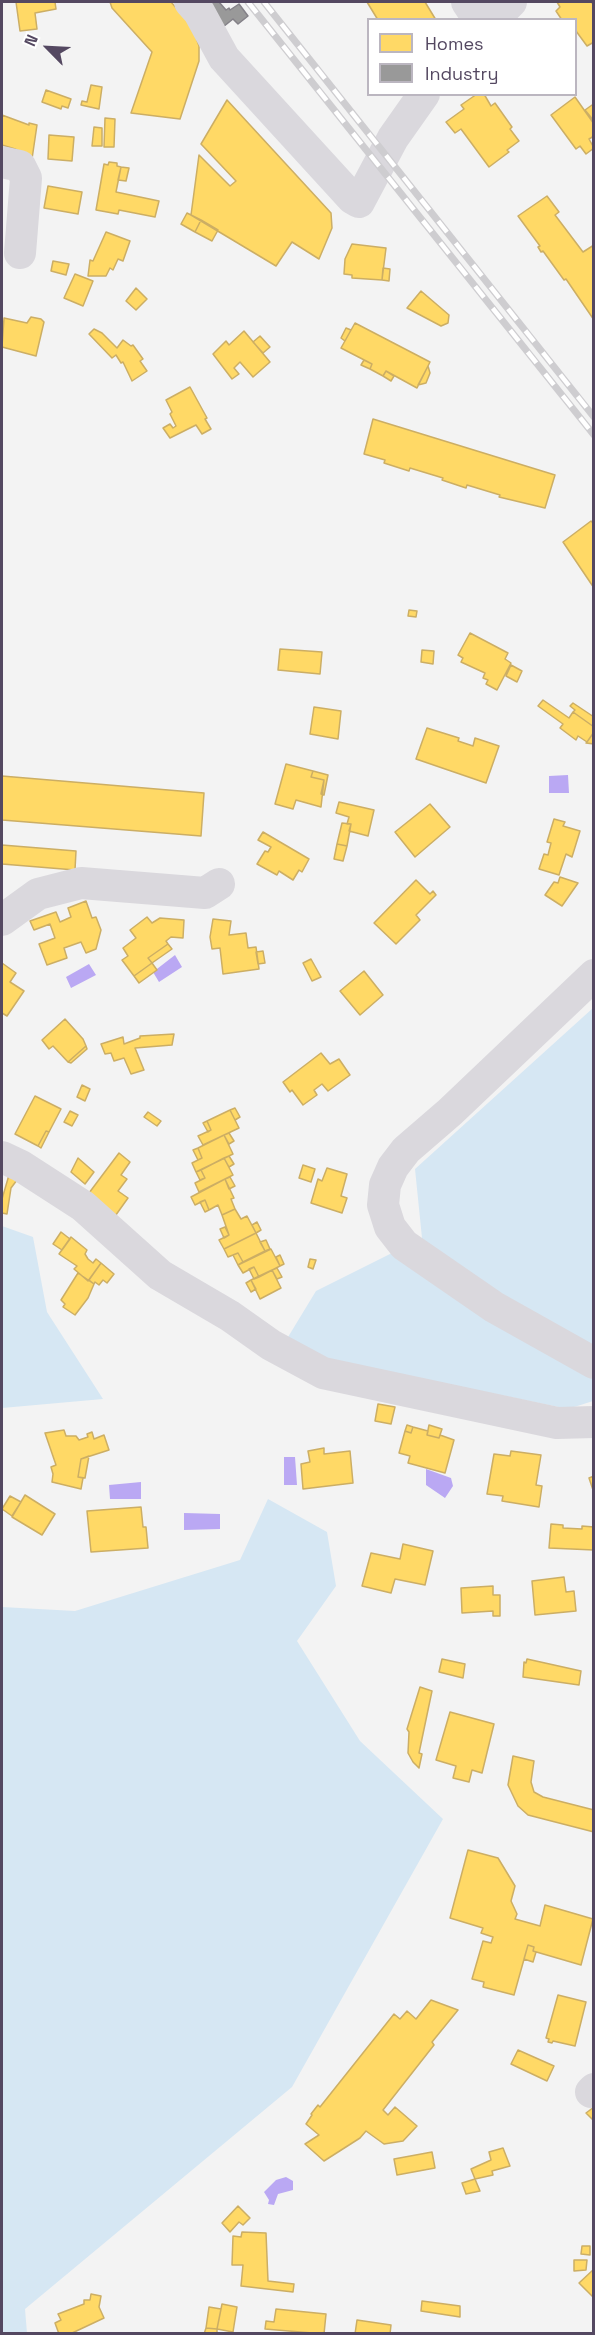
<!DOCTYPE html>
<html>
<head>
<meta charset="utf-8">
<style>
  body { margin:0 }
  #map { position:relative; width:595px; height:2335px; overflow:hidden; background:#f3f3f3; font-family:"Space Grotesk",sans-serif }
  canvas { display:block }
  .frame { position:absolute; inset:0; border:3px solid #544861; pointer-events:none }
  .legend { position:absolute; left:367px; top:18px; width:210px; height:78px; box-sizing:border-box; background:#fff; border:2px solid #bbb6c0; margin:0; padding:8px 10px; list-style:none; font-size:18px; color:#544861 }
  .legend li { display:flex; align-items:center; gap:12px; height:30px }
  .legend b { width:30px; border:2px solid #bbb6c0 }
  .north { position:absolute; left:18px; top:18px; width:60px; height:60px; -webkit-text-stroke:4px #fff; paint-order:stroke; rotate:294deg; font-size:16px; font-weight:700; line-height:24px; text-align:center; color:#544861 }
  .north::after { content:''; display:block; margin:auto; width:21px; height:27px; background:#544861; clip-path:polygon(50% 0,100% 100%,50% 72%,0 100%) }
</style>
</head>
<body>
<div id="map">
<canvas width="595" height="2335"></canvas>
<div class="frame"></div>
<ul class="legend">
<li><b style="height:16px;background:#ffd966"></b>Homes</li>
<li><b style="height:16px;background:#999"></b>Industry</li>
</ul>
<div class="north">N</div>
</div>
<script>
const ctx = document.querySelector('canvas').getContext('2d');
ctx.lineJoin = 'round';
function paint(path, color) { ctx.fillStyle = color; ctx.fill(path, 'evenodd'); }
function strokePath(path, color, width, dash) { ctx.strokeStyle = color; ctx.lineWidth = width; ctx.lineCap = dash ? 'butt' : 'round'; ctx.setLineDash(dash || []); ctx.stroke(path); }
const green = new Path2D(`
  M593,1008V1401L568,1409L312,1356L285,1342L316,1291L422,1238L415,1169Z
  M2,1226L33,1237L47,1312L103,1399L2,1408Z
  M268,1499L327,1532L336,1586L297,1641L360,1741L443,1819L292,2087L25,2309L27,2333H2V1607L75,1611L240,1560Z`);
const water = new Path2D(`
  M568,775L569,793H549V776Z
  M175,955L182,967L159,982L153,972Z
  M89,964L96,975L71,988L66,977Z
  M284,1457H295L297,1485H284Z
  M426,1469L451,1478L453,1486L445,1498L426,1485Z
  M141,1482V1499H110L109,1485Z
  M184,1513L220,1514V1529L184,1530Z
  M286,2177L293,2181V2190L278,2194L274,2205L268,2204L269,2200L264,2192L276,2180Z`);
const homes = new Path2D(`
  M16,2H55L56,9L35,13L37,29L20,31Z
  M110,2H171L192,26L199,46V61L180,119L131,113L152,52L112,8Z
  M367,2H425L436,20H378Z
  M557,2H591L594,5V42L587,46L576,31V20H562L556,11L560,7Z
  M91,85L102,87L99,109L81,105L82,101L87,102Z
  M46,90L71,99L68,108L62,106L61,109L42,102Z
  M477,94H484L491,106L495,103L512,127L510,129L519,141L507,150L509,152L489,167L461,129L455,133L446,122L464,109L461,105Z
  M575,97L594,124V136L589,139L594,148L586,154L580,146L576,149L551,115Z
  M227,100L331,213L332,228L319,259L292,242L276,266L191,215L199,155L230,186L236,181L201,144Z
  M592,105L594,107V121L585,110Z
  M2,115L29,125V123L37,125L32,159L15,149L2,145Z
  M105,118L115,119L114,147H104Z
  M94,127L102,128V146H92Z
  M49,135L74,137L72,161L48,159Z
  M109,162L117,163V166L121,167L116,192L159,201L155,217L119,210L118,214L96,210L104,164L108,165Z
  M121,167L129,168L126,181L118,180Z
  M48,186L82,192L78,214L44,208Z
  M547,196L559,212L555,215L583,252L594,245V320L566,279L564,280L543,251L541,252L538,247L540,246L518,216Z
  M187,213L201,220L195,232L181,224Z
  M201,220L218,230L212,241L195,232Z
  M106,232L130,241L123,261L118,259L113,270L110,268L106,276H88L90,260L93,261Z
  M352,244L386,248L382,280L352,278V275L344,274L345,259Z
  M53,261L69,264L66,275L51,271Z
  M383,268L390,269L389,281L382,280Z
  M75,274L93,281L83,306L64,298Z
  M136,288L147,299L136,310L126,301Z
  M421,291L449,315L448,323L441,326L407,308Z
  M31,317L41,319L44,322L36,356L2,347L4,318L27,323Z
  M355,323L430,362L417,388L386,371L383,376L370,369L372,364L341,348Z
  M346,328L351,330L345,341L341,338Z
  M94,329L102,333L117,348L123,340L131,346L133,345L143,359L140,361L147,371L132,381L123,362L121,363L116,355L112,358L89,334Z
  M244,331L270,362L253,377L240,362L234,368L239,374L232,379L213,354L226,341L229,345Z
  M260,336L270,347L263,353L253,342Z
  M364,360L372,364L370,369L361,365Z
  M428,366L430,373L426,383L418,385Z
  M386,371L394,376L391,381L383,376Z
  M190,387L207,418L205,419L211,429L202,434L196,425L170,438L163,428L170,424L173,428L176,426L170,414L172,412L166,400Z
  M373,419L555,475L545,508L499,497L500,495L467,485L466,488L442,480L443,478L410,468L409,471L384,463L385,460L364,454Z
  M591,521L594,524V588L563,542Z
  M409,610L417,611L416,617L408,616Z
  M470,633L508,653L505,659L511,663L497,690L486,684L488,680L483,678L485,673L461,662L463,658L458,655Z
  M280,649L322,652L320,674L278,670Z
  M422,650L434,651L433,664L421,662Z
  M511,665L522,671L517,682L506,676Z
  M543,700L569,718L573,712L594,727V732L587,742L578,736L576,740L560,728L563,724L538,706Z
  M573,703L594,717V727L573,712L575,710L570,706Z
  M314,707L341,711L338,739L310,734Z
  M427,728L459,738L458,741L473,746L475,738L499,746L486,783L416,759Z
  M594,732V744L586,743L587,742Z
  M286,764L313,771L311,777L324,780L321,807L296,800L293,809L275,804Z
  M313,771L328,775L324,795L321,794L324,780L311,777Z
  M2,776L204,793L201,836L2,820Z
  M339,802L374,810L368,836L349,831L351,824H347L349,817L336,813Z
  M430,804L450,827L415,857L395,832Z
  M554,819L565,822L563,826L580,831L572,857L566,854L559,875L539,869L544,854L548,855L551,843L547,842Z
  M342,823L351,824L347,846L337,844Z
  M263,832L309,859L302,872L299,870L293,880L279,871L277,875L257,864L265,851L268,852L271,847L258,840Z
  M337,844L347,846L343,861L334,859Z
  M2,845L76,851L75,870L2,864Z
  M560,877L578,883L562,906L545,895L554,882L558,883Z
  M416,880L430,894L433,891L436,895L416,915L420,920L396,944L374,923Z
  M86,901L92,918L96,917L101,930L96,949L86,953L81,942L64,948L67,958L47,965L39,944L55,938L50,924L34,930L30,921L56,912L60,922L71,917L68,908Z
  M147,917L152,923L160,918L184,920L183,938L171,937L166,941L168,944L148,958L152,963L134,976L122,960L128,956L123,948L136,938L130,930Z
  M213,919L231,921L229,935L246,933L248,948L256,947L259,969L223,974L220,948L212,949L210,937Z
  M168,944L172,949L152,963L148,958Z
  M263,951L265,963L258,964L256,952Z
  M311,959L321,977L312,981L303,963Z
  M2,963L16,973L10,982L24,991L7,1016L2,1013Z
  M152,963L157,970L139,983L134,976Z
  M364,971L383,995L360,1015L340,991Z
  M65,1019L83,1039L86,1046L68,1062L53,1046L49,1049L42,1040Z
  M174,1034L172,1045L135,1048L144,1070L131,1074L124,1058L114,1061L111,1053L105,1054L101,1044L123,1037L124,1044L140,1038V1036Z
  M86,1046L87,1049L71,1063L68,1062Z
  M321,1053L330,1064L339,1059L350,1075L328,1091L322,1084L314,1090L317,1095L303,1105L292,1090L290,1092L283,1082Z
  M82,1085L90,1089L85,1101L77,1097Z
  M35,1096L61,1109L49,1132L46,1131L38,1146L15,1134Z
  M235,1108L240,1117L235,1120L230,1110Z
  M230,1110L239,1128L203,1145L198,1136L211,1130L207,1121Z
  M70,1111L78,1115L72,1126L64,1122Z
  M148,1112L161,1121L157,1126L144,1117Z
  M207,1121L211,1130L208,1132L203,1123Z
  M46,1131L49,1132L41,1148L38,1146Z
  M229,1133L234,1141L229,1144L224,1135Z
  M224,1135L233,1154L196,1172L192,1163L202,1158L198,1148Z
  M198,1148L202,1158L198,1160L193,1150Z
  M119,1153L130,1162L121,1175L127,1179L118,1191L128,1198L113,1219L86,1197Z
  M229,1156L234,1164L229,1167L224,1158Z
  M78,1158L94,1172L85,1184L71,1172Z
  M224,1158L233,1175L199,1192L195,1183L205,1178L201,1170Z
  M303,1165L315,1169L311,1182L299,1178Z
  M327,1168L347,1174L341,1196L347,1198L342,1213L311,1203L318,1179L322,1181Z
  M201,1170L205,1178L200,1180L196,1172Z
  M9,1175L17,1180L11,1188L7,1214L2,1213V1199Z
  M230,1177L235,1186L229,1189L225,1179Z
  M225,1179L234,1198L231,1199L235,1209L222,1215L218,1205L209,1210L205,1200L195,1205L191,1197Z
  M205,1200L209,1210L205,1212L200,1202Z
  M235,1209L241,1219L247,1216L256,1233L224,1249L219,1240L229,1235L222,1215Z
  M257,1222L261,1230L256,1233L252,1225Z
  M225,1227L229,1235L224,1238L220,1229Z
  M61,1232L70,1239L62,1250L53,1244Z
  M256,1233L265,1251L243,1262L238,1253L228,1257L224,1249Z
  M71,1237L87,1250L85,1254L88,1259L93,1263L96,1259L101,1263L88,1281L74,1269L77,1266L59,1254Z
  M266,1240L270,1249L265,1251L260,1242Z
  M271,1249L280,1266L259,1277L254,1267L243,1273L238,1265Z
  M238,1253L243,1262L238,1265L233,1255Z
  M280,1255L284,1264L280,1266L276,1257Z
  M310,1259L316,1260L313,1269L308,1267Z
  M101,1263L114,1274L107,1283L103,1280L99,1285L95,1282L94,1284L89,1280Z
  M254,1267L259,1277L254,1279L249,1269Z
  M277,1268L282,1277L277,1279L272,1270Z
  M272,1270L281,1288L260,1299L251,1280Z
  M78,1273L94,1284L88,1298L75,1315L63,1307L65,1304L61,1300Z
  M251,1280L256,1289L251,1292L246,1283Z
  M378,1404L395,1407L391,1424L375,1421Z
  M407,1425L413,1427L411,1433L405,1431Z
  M429,1425L442,1429L439,1438L427,1435Z
  M413,1427L428,1431L427,1435L439,1438L440,1435L454,1440L445,1473L408,1463L410,1456L399,1453L405,1431L411,1433Z
  M64,1430L66,1436H76L79,1440L88,1437L87,1434L92,1432L94,1439L104,1435L109,1450L81,1459L78,1477L83,1478L81,1489L52,1482L53,1474L51,1467L56,1465L45,1433Z
  M324,1448V1454L350,1451L353,1483L303,1489L301,1464L310,1462L308,1451Z
  M511,1451L541,1455L536,1485L542,1486L539,1507L502,1501L503,1496L487,1494L494,1454L510,1456Z
  M89,1456L85,1478L78,1477L81,1459Z
  M594,1476V1493L589,1478Z
  M25,1495L55,1514L42,1535L12,1517Z
  M10,1496L21,1502L12,1516L2,1509Z
  M141,1507L143,1527H146L148,1548L91,1552L87,1511Z
  M551,1524L563,1525V1528L582,1529V1526L594,1527V1550L549,1548Z
  M403,1544L433,1551L425,1585L395,1579L391,1593L362,1586L371,1553L400,1559Z
  M564,1577L566,1592L574,1591L576,1611L535,1615L532,1581Z
  M493,1586V1595H500V1616H493V1611L462,1613L461,1588Z
  M442,1659L465,1664L463,1678L439,1672Z
  M527,1659L581,1671L579,1685L523,1677L524,1662L526,1663Z
  M420,1687L432,1691L419,1753L422,1754L419,1768L413,1762L408,1753L409,1732L407,1729Z
  M450,1712L494,1724L482,1773L472,1770L469,1782L453,1778L456,1766L436,1760Z
  M513,1756L534,1761L531,1782L534,1792L543,1797L594,1810V1832L528,1815L518,1806L508,1785Z
  M468,1850L498,1858L515,1886L511,1901L517,1914L515,1919L540,1926L545,1905L593,1919L581,1965L533,1951L534,1947L528,1945L514,1995L483,1987L484,1982L472,1979L483,1941L491,1943L493,1937L481,1933L483,1928L450,1918Z
  M528,1945L534,1947L533,1951L536,1952L533,1962L524,1959Z
  M558,1995L586,2002L575,2046L553,2041L552,2043L548,2042L549,2039L546,2038Z
  M431,2000L458,2010L432,2042L434,2045L383,2110L388,2115L395,2107L417,2126L403,2141L384,2144L366,2131L360,2138L324,2161L305,2144L319,2135L306,2124L312,2115L311,2114L318,2105L320,2107L394,2014L400,2019L407,2011L416,2019Z
  M518,2050L554,2066L547,2081L511,2064Z
  M594,2107V2121L586,2113Z
  M503,2148L510,2166L492,2171L493,2175L475,2179L471,2169L491,2160L489,2152Z
  M432,2152L435,2168L397,2175L394,2159Z
  M475,2179L480,2191L466,2194L462,2183Z
  M238,2206L250,2218L243,2225L239,2222L230,2232L222,2223Z
  M242,2232L266,2233L268,2281L294,2284L293,2292L241,2286L243,2265H232L233,2236L241,2237Z
  M582,2246H590V2255L581,2254Z
  M574,2260H587L586,2270L574,2271Z
  M594,2269V2298L579,2283Z
  M91,2294L101,2296L99,2307L104,2318L70,2334H59L55,2323L61,2320L58,2314L84,2304V2300H90Z
  M422,2301L460,2306V2317L421,2311Z
  M222,2304L237,2307L233,2332L217,2329Z
  M209,2307L221,2309L217,2329L206,2328Z
  M276,2309L326,2314L324,2334L265,2329L266,2321L274,2322Z
  M357,2320L391,2325L390,2334H355Z
  M206,2328L217,2329V2334H204Z`);
const industry = new Path2D(`
  M208,2H219L226,10L229,8L230,10L239,4L248,16L238,24L233,19L223,27Z`);
const minor = new Path2D(`
  M190,2L199,12L224,58L352,198L359,202L393,138L424,94
  M467,2L479,20
  M493,20L511,2
  M2,162L20,166L26,178L20,253
  M2,920L38,894L81,883L205,893L219,884
  M594,975L450,1112L406,1150L393,1167L385,1185L383,1205L390,1227L404,1245L494,1307L594,1363
  M2,1157L21,1166L83,1206L160,1275L230,1316L271,1345L323,1373L557,1423L594,1422
  M591,2092L594,2089`);
const rail = new Path2D(`
  M248,2L594,435
  M264,2L594,417`);
paint(green, '#d6e7f3');
paint(water, '#baa8f3');
paint(homes, '#ffd966');
strokePath(homes, '#ccae64', 1.5);
paint(industry, '#999');
strokePath(industry, '#848188', 1.5);
strokePath(minor, '#dad8dd', 32);
strokePath(rail, '#cecdd0', 7);
strokePath(rail, '#fff', 4.5, [14]);
</script>
</body>
</html>
